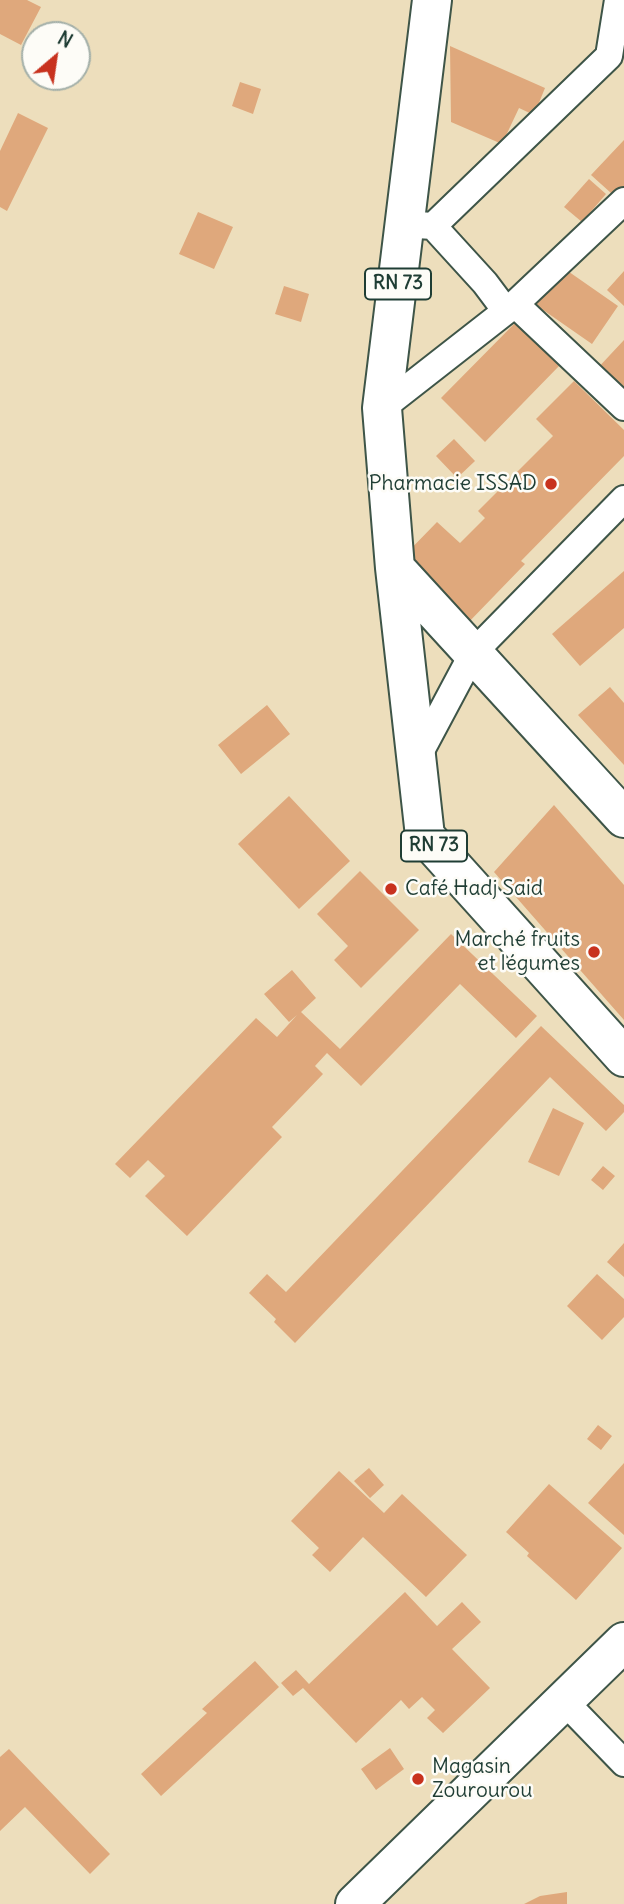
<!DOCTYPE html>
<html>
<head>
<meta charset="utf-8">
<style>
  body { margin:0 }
  #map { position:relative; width:624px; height:1904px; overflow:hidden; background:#eddebc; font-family:Delius,sans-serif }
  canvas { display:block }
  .north { position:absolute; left:21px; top:21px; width:70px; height:70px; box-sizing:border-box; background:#fdfcf7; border:2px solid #a4b0a9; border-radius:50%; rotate:29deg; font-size:19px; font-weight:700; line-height:28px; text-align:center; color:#1f3d34 }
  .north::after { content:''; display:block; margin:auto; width:24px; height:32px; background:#c8321e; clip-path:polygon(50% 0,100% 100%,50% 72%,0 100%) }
</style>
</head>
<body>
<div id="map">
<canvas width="624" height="1904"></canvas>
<div class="north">N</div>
</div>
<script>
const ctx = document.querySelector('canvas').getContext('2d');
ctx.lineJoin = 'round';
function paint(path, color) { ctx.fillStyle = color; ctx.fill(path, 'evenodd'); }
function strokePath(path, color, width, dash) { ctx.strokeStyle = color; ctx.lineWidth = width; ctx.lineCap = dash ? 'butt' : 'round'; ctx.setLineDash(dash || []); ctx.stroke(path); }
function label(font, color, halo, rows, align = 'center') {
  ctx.font = font + ' Delius,sans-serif'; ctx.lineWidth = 5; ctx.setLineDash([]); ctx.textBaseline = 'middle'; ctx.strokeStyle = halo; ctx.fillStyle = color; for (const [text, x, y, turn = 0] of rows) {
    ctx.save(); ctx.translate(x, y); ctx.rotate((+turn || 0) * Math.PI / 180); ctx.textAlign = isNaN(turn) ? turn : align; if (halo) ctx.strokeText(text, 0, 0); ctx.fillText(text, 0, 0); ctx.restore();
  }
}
const building = new Path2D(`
  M0,0H27L41,7L21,45L0,34Z
  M450,46L545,88L534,115L519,108L502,144L451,122Z
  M240,82L261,89L253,114L232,106Z
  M18,113L48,128L7,211L0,207V151Z
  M624,140V199L621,202L591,175Z
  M589,179L606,194L582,222L564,207Z
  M198,212L233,227L214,269L179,254Z
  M562,267L618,306L592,344L536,305Z
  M624,271V306L607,290Z
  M284,286L309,294L301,322L275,314Z
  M516,322L560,365L485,442L441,398Z
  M624,340V398L595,371Z
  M574,381L624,430V456L521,561L525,564L465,626L398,562L437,522L460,543L485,518L478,511L553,436L536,419Z
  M454,439L475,461L457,478L436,456Z
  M624,571V628L580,666L552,634Z
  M610,687L624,703V765L578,715Z
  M267,705L290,734L241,774L218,745Z
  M289,796L350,861L299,909L238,844Z
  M554,805L624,885V1020L494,872Z
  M360,871L419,930L361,988L334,960L348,946L317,914Z
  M451,934L537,1016L516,1038L460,984L361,1086L327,1053L315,1066L323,1074L272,1127L282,1137L187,1236L145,1196L165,1176L148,1160L130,1178L115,1164L256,1018L277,1037L297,1015L289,1022L264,994L292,970L316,998L301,1012L340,1049Z
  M541,1026L624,1105V1112L606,1131L550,1077L295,1343L274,1322L276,1319L249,1293L267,1274L286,1292Z
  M553,1108L584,1123L559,1176L528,1162Z
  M603,1166L615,1176L603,1190L591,1180Z
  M624,1243V1277L607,1262Z
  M597,1274L624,1299V1317L602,1340L567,1306Z
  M598,1425L612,1436L601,1450L587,1439Z
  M624,1463V1535L588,1503Z
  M369,1468L384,1485L370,1498L354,1481Z
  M339,1471L384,1513L402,1494L467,1555L426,1597L363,1537L330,1572L312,1555L319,1548L291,1521Z
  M549,1484L622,1548L576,1600L527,1556L529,1553L506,1532Z
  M405,1592L437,1626L462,1602L481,1622L452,1649L490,1688L443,1733L427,1718L435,1710L422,1697L409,1709L401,1700L356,1743L303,1688L293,1696L281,1683L296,1670L309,1684Z
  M255,1661L279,1687L161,1796L141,1774L207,1713L202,1709Z
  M390,1748L404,1769L376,1790L361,1769Z
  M9,1749L110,1854L90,1874L25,1807L0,1831V1757Z
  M567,1892V1904H524L540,1896Z`);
const street = new Path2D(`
  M417,225L433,226L485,283L506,311
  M433,226L609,56L618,0
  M515,304L624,407
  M382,408L515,304L624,201
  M416,760L473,653L624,499
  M564,1701L624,1763`);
const primary = new Path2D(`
  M432,0L382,408L395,568L425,836L624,1057
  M395,568L624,818
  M355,1904L624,1642`);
const markers = [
  [551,484,7,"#c8321e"],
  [391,889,7,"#c8321e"],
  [594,952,7,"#c8321e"],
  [418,1779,7,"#c8321e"]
];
const shields = [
  [398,284,66],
  [434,846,66]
];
const shieldNames = [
  ["RN 73",398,284],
  ["RN 73",434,846]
];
const poiNames = [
  ["Pharmacie ISSAD",537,484],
  ["Café Hadj Said",405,889,"left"],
  ["Marché fruits",580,940],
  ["et légumes",580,964],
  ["Magasin",432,1767,"left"],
  ["Zourourou",432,1791,"left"]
];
paint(building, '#dfa87c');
strokePath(street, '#3e5548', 30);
strokePath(primary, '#3e5548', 42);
strokePath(street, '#fff', 26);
strokePath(primary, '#fff', 38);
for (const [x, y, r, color] of markers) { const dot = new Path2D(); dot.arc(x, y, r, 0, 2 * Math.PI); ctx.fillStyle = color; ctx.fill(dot); strokePath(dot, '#fdfcf7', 2.5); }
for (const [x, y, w] of shields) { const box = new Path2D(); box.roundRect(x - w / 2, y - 15.5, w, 31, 5); ctx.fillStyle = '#fdfcf7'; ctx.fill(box); strokePath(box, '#1f3d34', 2); }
label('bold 19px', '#1f3d34', null, shieldNames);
label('21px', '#1f3d34', '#fdfcf7', poiNames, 'right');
</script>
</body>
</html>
